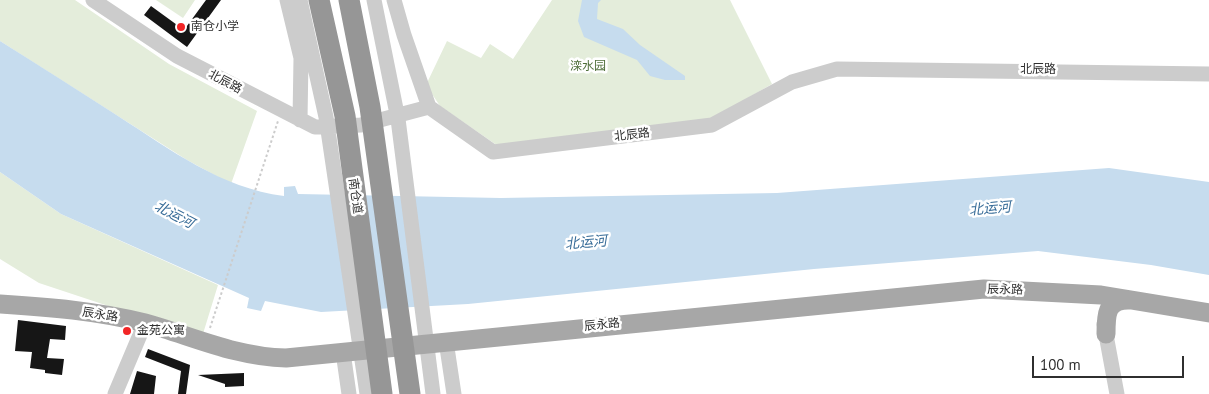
<!DOCTYPE html>
<html>
<head>
<meta charset="utf-8">
<style>
  body { margin:0 }
  #map { position:relative; width:1209px; height:394px; overflow:hidden; background:#fff; font-family:"PT Sans",sans-serif }
  canvas { display:block }
  .scale { position:absolute; left:1032px; top:356px; width:152px; height:22px; box-sizing:border-box; border:2px solid #2f2f2f; border-top:0; padding-left:6px; font-size:15px; line-height:18px; white-space:nowrap; color:#2f2f2f; -webkit-text-stroke:4px #fff; paint-order:stroke }
</style>
</head>
<body>
<div id="map">
<canvas width="1209" height="394"></canvas>
<div class="scale">100 m</div>
</div>
<script>
const ctx = document.querySelector('canvas').getContext('2d');
ctx.lineJoin = 'round';
function paint(path, color) { ctx.fillStyle = color; ctx.fill(path, 'evenodd'); }
function strokePath(path, color, width, dash) { ctx.strokeStyle = color; ctx.lineWidth = width; ctx.lineCap = dash ? 'butt' : 'round'; ctx.setLineDash(dash || []); ctx.stroke(path); }
function label(font, color, halo, rows, align = 'center') {
  ctx.font = font + ' "PT Sans","Noto Sans SC",sans-serif'; ctx.lineWidth = 5; ctx.setLineDash([]); ctx.textBaseline = 'middle'; ctx.strokeStyle = halo; ctx.fillStyle = color; for (const [text, x, y, turn = 0] of rows) {
    ctx.save(); ctx.translate(x, y); ctx.rotate((+turn || 0) * Math.PI / 180); ctx.textAlign = isNaN(turn) ? turn : align; if (halo) ctx.strokeText(text, 0, 0); ctx.fillText(text, 0, 0); ctx.restore();
  }
}
const green = new Path2D(`
  M0,0H75L169,64L257,111L231,184L187,160L0,41Z
  M156,0H195L183,18Z
  M552,0H730L772,84L713,118L498,146L440,106L426,85L447,41L481,58L490,44L513,59Z
  M0,172L61,214L218,285L202,337L39,283L0,259Z`);
const water = new Path2D(`
  M582,0H601L598,3L597,19L623,29L640,45L685,76V80H665L650,76L637,60L584,37L578,21Z
  M0,41C40,66 79,91 118,116C171,150 221,188 284,196V187L295,186L298,194L501,198L777,193L1109,168L1209,182V275L1151,265L1038,251L814,269L468,304L321,312L265,301L261,311L247,308L249,298L61,214L0,172Z`);
const building = new Path2D(`
  M206,0H221L187,47L144,15L151,6L184,30Z
  M18,320L66,326L65,340L50,339L47,358L64,359L62,375L45,373V370L30,368L32,352L15,351Z
  M148,349L190,365L186,394H178L181,371L145,357Z
  M137,371L156,376L154,394H130Z
  M244,373V386L225,387V384L198,375Z`);
const path = new Path2D(`
  M210,328L278,121`);
const minor = new Path2D(`
  M93,0L177,56L315,127L361,125L429,107L493,152L712,125L792,82L837,69L1209,74
  M287,0L301,58L300,120
  M300,0L326,117L367,394
  M374,0L398,119L433,394
  M394,0L404,35L429,107
  M1104,324L1117,394
  M446,341L454,394
  M343,352L349,394
  M115,394L145,323`);
const major = new Path2D(`
  M0,304C48,307 98,311 145,323C192,336 236,357 286,358L984,289L1101,295L1209,313
  M1106,334C1106,315 1106,300 1128,300`);
const highway = new Path2D(`
  M319,0L345,116L382,394
  M349,0L370,107L410,394`);
const markers = [
  [181,27,5,"#f22526"],
  [127,331,5,"#f22526"]
];
const poiNames = [
  ["南仓小学",191,27],
  ["金苑公寓",137,331]
];
const parkNames = [
  ["滦水园",588,67]
];
const streetNames = [
  ["北辰路",1038,70],
  ["北辰路",225,82,28],
  ["北辰路",632,135,-7],
  ["南仓道",355,196,82],
  ["辰永路",1005,290,1],
  ["辰永路",100,315,9],
  ["辰永路",602,325,-6]
];
const waterNames = [
  ["北运河",990,209,-5],
  ["北运河",174,215,28],
  ["北运河",586,243,-5]
];
paint(green, '#e4eddb');
paint(water, '#c6dcee');
paint(building, '#161616');
strokePath(path, '#ccc', 2, [2.5, 2.5]);
strokePath(minor, '#ccc', 15);
strokePath(major, '#a7a7a7', 19);
strokePath(highway, '#969696', 21);
for (const [x, y, r, color] of markers) { const dot = new Path2D(); dot.arc(x, y, r, 0, 2 * Math.PI); ctx.fillStyle = color; ctx.fill(dot); strokePath(dot, '#fff', 2); }
label('12px', '#2f2f2f', '#fff', poiNames, 'left');
label('12px', '#4e6e39', '#fff', parkNames);
label('12px', '#2f2f2f', '#fff', streetNames);
label('italic 14px', '#366b97', '#fff', waterNames);
</script>
</body>
</html>
